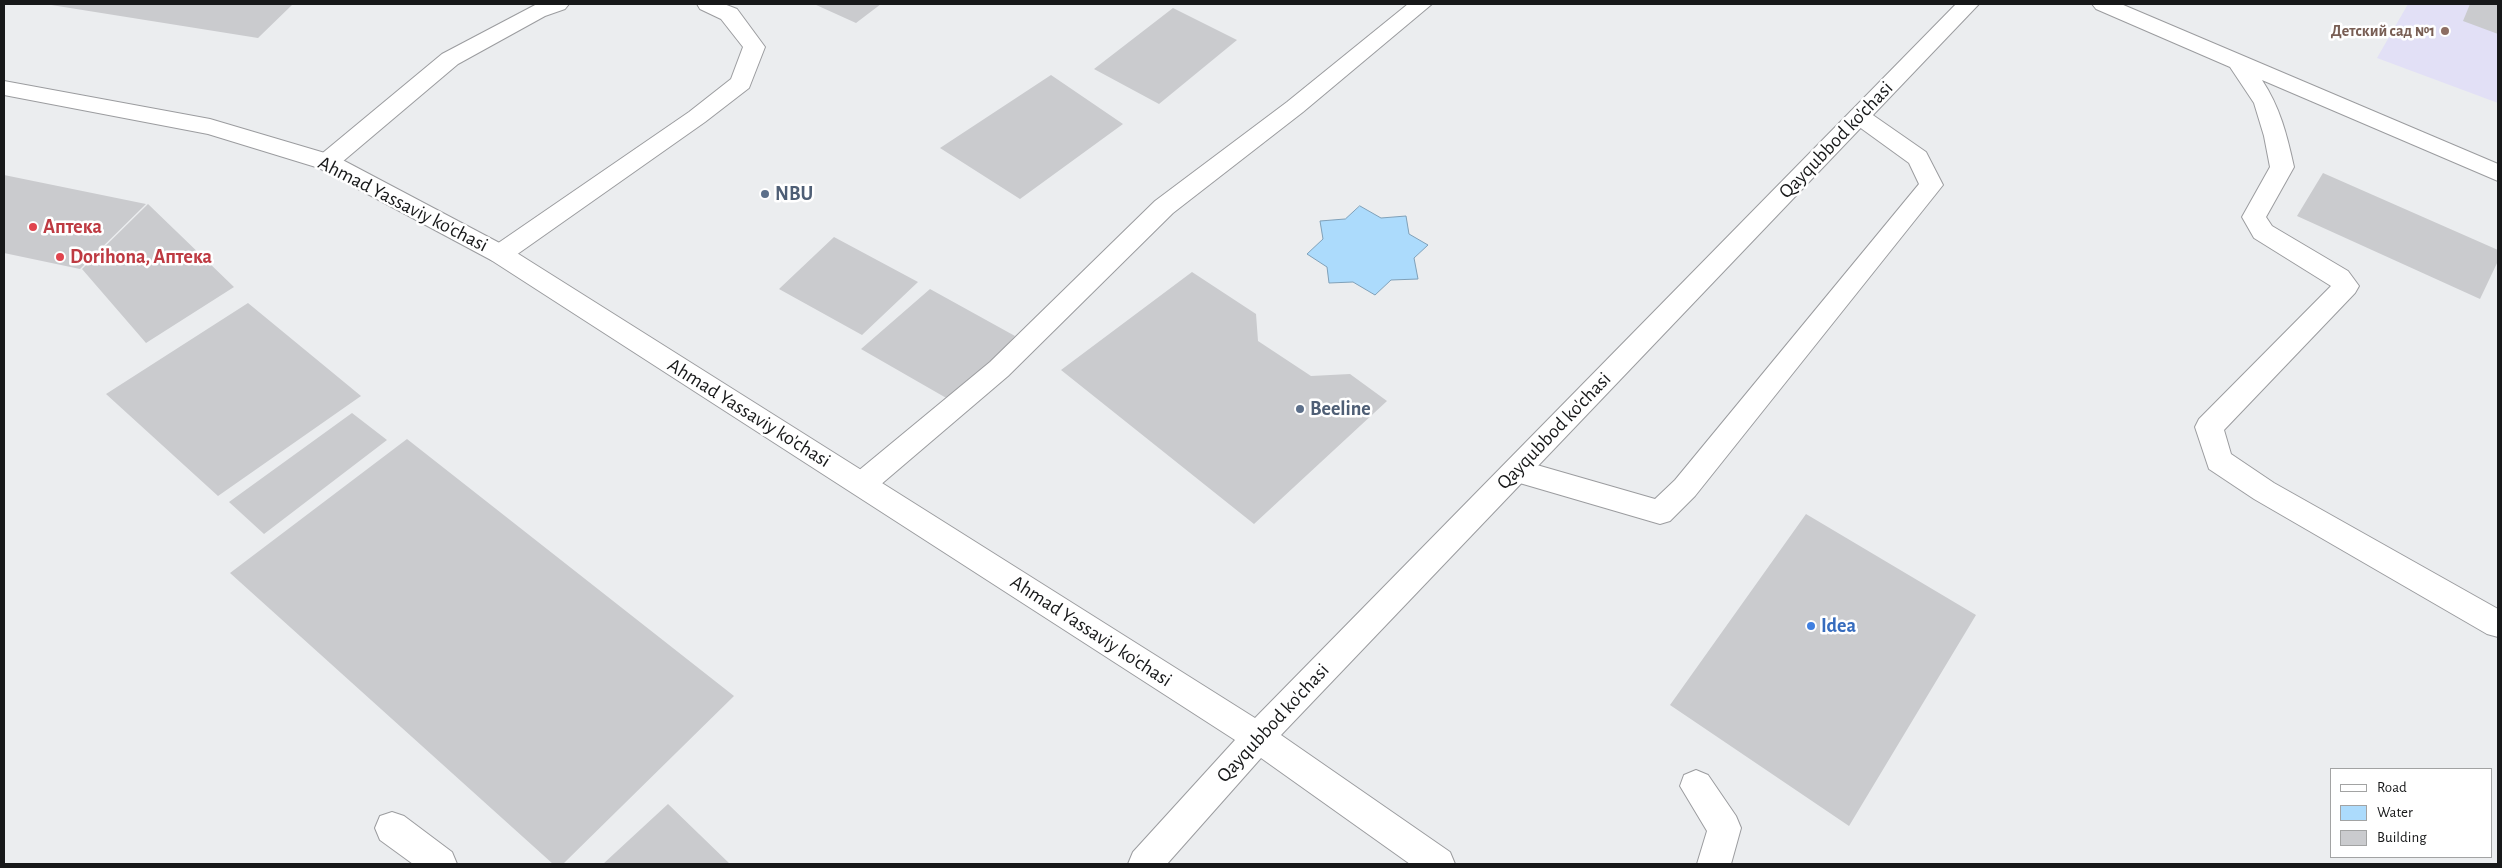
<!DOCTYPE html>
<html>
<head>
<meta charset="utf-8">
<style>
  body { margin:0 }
  #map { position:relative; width:2502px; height:868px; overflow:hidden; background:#ebedef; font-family:"Alegreya Sans",sans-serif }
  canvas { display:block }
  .frame { position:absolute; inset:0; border:5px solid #171819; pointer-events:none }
  .legend { position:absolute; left:2330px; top:768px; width:162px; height:90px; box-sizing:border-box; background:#fff; border:1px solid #a2a3a3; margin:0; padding:6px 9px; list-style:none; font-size:15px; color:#171819 }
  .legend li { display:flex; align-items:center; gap:10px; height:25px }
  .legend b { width:25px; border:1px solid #a2a3a3 }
</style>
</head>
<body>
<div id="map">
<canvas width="2502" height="868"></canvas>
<div class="frame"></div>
<ul class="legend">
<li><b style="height:6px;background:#fff"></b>Road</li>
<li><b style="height:14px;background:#acdbfc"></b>Water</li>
<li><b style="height:14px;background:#cacbce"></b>Building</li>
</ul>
</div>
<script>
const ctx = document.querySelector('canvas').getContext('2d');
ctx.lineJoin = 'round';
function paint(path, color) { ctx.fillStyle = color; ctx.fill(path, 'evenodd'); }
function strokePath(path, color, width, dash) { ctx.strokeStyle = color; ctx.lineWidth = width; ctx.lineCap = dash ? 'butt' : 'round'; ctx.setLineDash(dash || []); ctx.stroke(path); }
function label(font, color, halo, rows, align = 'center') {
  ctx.font = font + ' "Alegreya Sans",sans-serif'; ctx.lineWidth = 5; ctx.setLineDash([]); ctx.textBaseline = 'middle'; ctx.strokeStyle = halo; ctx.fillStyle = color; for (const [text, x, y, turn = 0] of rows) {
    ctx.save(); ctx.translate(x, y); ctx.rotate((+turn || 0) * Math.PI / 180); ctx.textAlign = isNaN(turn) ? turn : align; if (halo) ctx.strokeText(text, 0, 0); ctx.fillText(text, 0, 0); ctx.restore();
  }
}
const education = new Path2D(`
  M2408,4H2498V103L2377,58Z`);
const water = new Path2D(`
  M1360,206L1381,218L1406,216L1409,234L1428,245L1414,258L1418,279L1391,280L1375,295L1353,282L1329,283L1327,267L1307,254L1323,239L1320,221L1345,219Z`);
const building = new Path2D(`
  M45,4H293L258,38Z
  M814,4H881L856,23Z
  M2470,4H2498V34L2463,21Z
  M1173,8L1237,40L1159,104L1094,69Z
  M1051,75L1123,124L1020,199L940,148Z
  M2323,173L2498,250V261L2480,299L2297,216Z
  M4,175L146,204L80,269L4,253Z
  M148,204L234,287L146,343L82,269Z
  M834,237L918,282L862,335L779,289Z
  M1192,272L1256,314L1258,341L1311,376L1350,374L1387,401L1254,524L1061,370Z
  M930,289L1015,336L955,403L861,349Z
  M248,303L361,396L218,496L106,394Z
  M352,413L387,440L264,534L229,502Z
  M407,439L734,696L563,864H553L230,573Z
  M1806,514L1976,615L1849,826L1670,705Z
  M668,804L730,864H603Z`);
const lane = new Path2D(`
  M537,4H569L565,9L545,16L458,64L335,168L327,170L319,168L315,162L319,156L442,54Z
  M697,4H724L737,9L765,47L749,88L705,122L509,260L500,263L491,260L488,254L491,248L689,112L731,79L743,47L721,19L700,9Z
  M1859,108L1867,111L1926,152L1943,185L1695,496L1670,521L1660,524L1506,479L1502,471L1506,463L1516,459L1655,499L1675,480L1919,184L1909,163L1851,121L1848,116L1851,111Z
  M1696,770L1708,775L1736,816L1741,828L1731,864H1697L1707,831L1680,786L1684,775Z
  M392,812L404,816L452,852L457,864H413L380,840L375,828L380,816Z`);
const street = new Path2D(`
  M1408,4H1432L1303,112L1173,213L1008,376L872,492L862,496L852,492L848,484L852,476L990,362L1155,201L1287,102Z
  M2092,4H2121L2498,164V181L2262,80C2280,107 2287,135 2294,167L2266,217L2272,226L2348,271L2359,286L2355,293L2224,430L2231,454L2274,483L2498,609V637L2487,634L2254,499L2209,469L2195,427L2199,419L2331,286L2254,238L2242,217L2270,167L2264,136L2254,103L2230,67L2096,9Z`);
const primary = new Path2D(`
  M1956,4H1979L1281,735L1450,852L1455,864H1410L1261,758L1167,864H1128L1133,852L1235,740L491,260L319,168L208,134L4,95V81L210,119L335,156L509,248L1255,718Z`);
const markers = [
  [2445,31,5,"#8d6e63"],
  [765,194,5,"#5c6f8a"],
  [33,227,5,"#e0444e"],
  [60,257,5,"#e0444e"],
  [1300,409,5,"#5c6f8a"],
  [1811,626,5,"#3f7fe0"]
];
const farEducationnames = [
  ["Детский сад №1",2435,31]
];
const streetNames = [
  ["Qayqubbod ko'chasi",1836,140,-46],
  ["Ahmad Yassaviy ko'chasi",403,204,27],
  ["Ahmad Yassaviy ko'chasi",749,413,32],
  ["Qayqubbod ko'chasi",1554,431,-46],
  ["Ahmad Yassaviy ko'chasi",1091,631,33],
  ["Qayqubbod ko'chasi",1273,723,-47]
];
const serviceNames = [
  ["NBU",775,194],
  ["Beeline",1310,409]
];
const healthNames = [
  ["Аптека",43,227],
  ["Dorihona, Аптека",70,257]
];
const shopNames = [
  ["Idea",1821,626]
];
paint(education, '#e2e0f6');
paint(water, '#acdbfc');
strokePath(water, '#7fa0b8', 1);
paint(building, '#cacbce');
strokePath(lane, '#9b9c9f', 2);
strokePath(street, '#9b9c9f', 2);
strokePath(primary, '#9b9c9f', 2);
paint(lane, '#fff');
paint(street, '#fff');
paint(primary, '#fff');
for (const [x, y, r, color] of markers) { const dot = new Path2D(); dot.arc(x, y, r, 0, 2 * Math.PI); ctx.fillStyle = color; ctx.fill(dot); strokePath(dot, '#fff', 2); }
label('bold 16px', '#785e54', '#fff', farEducationnames, 'right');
label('20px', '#171819', '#fff', streetNames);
label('bold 20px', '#4e5e75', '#fff', serviceNames, 'left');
label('bold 20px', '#be3a42', '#fff', healthNames, 'left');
label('bold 20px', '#366cbe', '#fff', shopNames, 'left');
</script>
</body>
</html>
